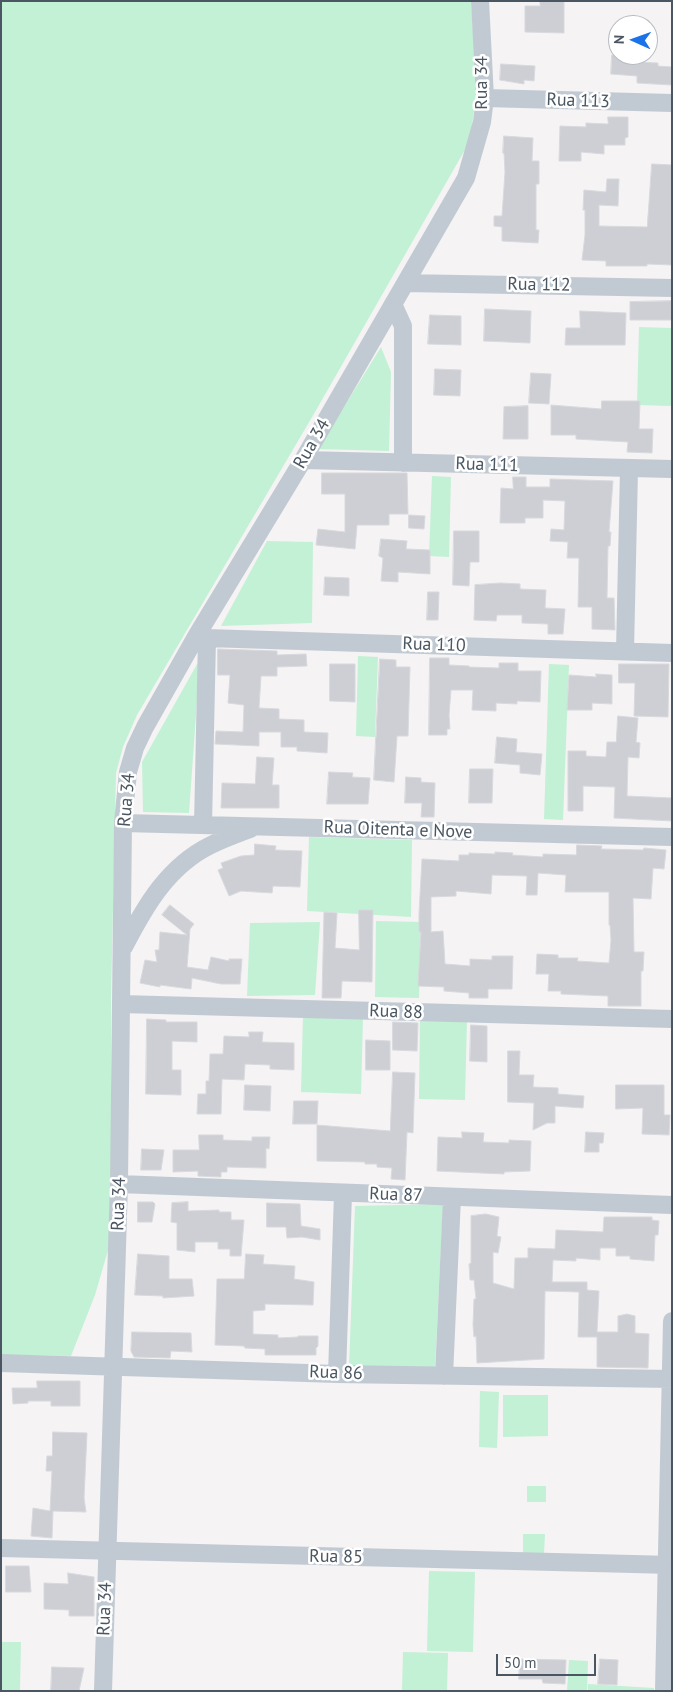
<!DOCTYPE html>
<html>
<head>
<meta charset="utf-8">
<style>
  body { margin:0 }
  #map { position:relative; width:673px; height:1692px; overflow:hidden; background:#f5f3f3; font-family:"PT Sans",sans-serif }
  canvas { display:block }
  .frame { position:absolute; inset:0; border:2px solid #4a5661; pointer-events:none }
  .north { position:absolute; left:608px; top:15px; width:50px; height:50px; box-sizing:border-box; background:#fff; border:1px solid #b7bbc0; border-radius:50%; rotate:272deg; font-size:14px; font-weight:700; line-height:20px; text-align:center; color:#4a5661 }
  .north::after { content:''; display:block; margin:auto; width:18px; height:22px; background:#1a73e8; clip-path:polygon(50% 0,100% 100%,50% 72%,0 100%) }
  .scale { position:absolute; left:496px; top:1654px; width:100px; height:22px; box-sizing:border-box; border:2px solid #4a5661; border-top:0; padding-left:6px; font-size:15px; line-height:18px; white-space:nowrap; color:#4a5661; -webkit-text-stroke:4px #fff; paint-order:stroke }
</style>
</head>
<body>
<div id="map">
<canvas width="673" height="1692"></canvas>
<div class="frame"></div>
<div class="north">N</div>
<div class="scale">50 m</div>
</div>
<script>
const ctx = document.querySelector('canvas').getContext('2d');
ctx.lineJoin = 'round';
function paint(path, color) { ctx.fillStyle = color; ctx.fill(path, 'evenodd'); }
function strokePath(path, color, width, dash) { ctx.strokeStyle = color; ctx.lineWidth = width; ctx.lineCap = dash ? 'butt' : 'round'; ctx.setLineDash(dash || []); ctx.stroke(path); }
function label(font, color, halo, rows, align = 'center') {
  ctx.font = font + ' "PT Sans",sans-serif'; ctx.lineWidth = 5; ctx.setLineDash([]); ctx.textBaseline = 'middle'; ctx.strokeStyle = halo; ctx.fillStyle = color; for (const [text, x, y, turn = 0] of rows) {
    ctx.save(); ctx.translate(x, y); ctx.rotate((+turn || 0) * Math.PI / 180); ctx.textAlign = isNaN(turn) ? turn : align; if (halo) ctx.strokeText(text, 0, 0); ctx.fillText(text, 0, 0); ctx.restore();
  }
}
const green = new Path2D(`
  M1,1H471L477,91L471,132L466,148L315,412L137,715L123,747L116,773L111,998V1240L95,1295L71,1356L1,1355Z
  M639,327L672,328V406L637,405Z
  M381,347L391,372L389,451L318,449Z
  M432,476L451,477L449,557L429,556Z
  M267,541L313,542L312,623L221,626Z
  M358,656L378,657L375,737L356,736Z
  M200,659L189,813L143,812L142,762Z
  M549,664L569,665L563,820L544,819Z
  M309,837L412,840L411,917L307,911Z
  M376,921L421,922L419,998L375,997Z
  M320,922L315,995L247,996L250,923Z
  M303,1015L363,1017L361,1094L301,1092Z
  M420,1019L467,1020L465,1100L419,1099Z
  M443,1204L435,1370L349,1368L355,1206Z
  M480,1391L499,1392L497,1448L479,1447Z
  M503,1395H548V1436L503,1437Z
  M527,1486H546V1502H527Z
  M523,1534H545L544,1553H523Z
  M429,1571L475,1572L473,1652L427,1651Z
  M1,1642H21L20,1691H1Z
  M403,1652L448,1653L447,1691H402Z
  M569,1660L588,1661L587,1691H567Z
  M588,1684L654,1688V1691H588Z`);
const building = new Path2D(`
  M540,1H564V33L525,32V6H540Z
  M612,55H634V62L658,63V66L672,67V85L637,83V76L611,74Z
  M501,64L535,66L534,81L524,80V84L500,80Z
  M608,117H628V137L625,138V145H604V154L581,152V161H559L560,126L586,127V123L608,124Z
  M504,136L533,138L532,161H539V184H536V230H539L538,243L502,241V227L494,226V216H502L505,172L504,153H503Z
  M652,164L672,165V265L647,264V266H606V261L582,260L585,235V210H583L584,190L606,192L607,179H619L618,206L599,205V226L647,227Z
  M672,301V320H630V302Z
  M485,309L531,311L530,343L484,341Z
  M580,311L626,313L625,345H565L566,328H580Z
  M430,315L461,316V345L428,344Z
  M435,369L461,370L460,396L434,395Z
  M531,373L551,374L549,404L529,403Z
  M602,401H640L639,429H653L652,453L627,452L628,442L576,439V435H551V405L601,409Z
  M528,406V439H503L504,407Z
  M322,473H407L408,514H389V525H357L355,549L316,545L318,529L345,532V494H322Z
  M513,477H526V487H550V479L613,481L609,532H611L610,546H608L607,598H614L615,630L592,629V607H578L579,558H567L568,542L550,541L551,529L564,530L565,501L543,500V518H525V523H500L501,488L513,489Z
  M409,515L425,516L424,529L409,528Z
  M454,531H479V562H470L469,586L453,585Z
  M381,539L407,541L406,549L430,550V574L398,572V582L381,581L383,558L379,556Z
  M325,577L349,578V596L324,595Z
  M501,583L520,584V589L546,590L545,608L565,609L563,634H548V624L522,623V615H497L496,621L474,620L475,585Z
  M428,592H439L438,620H427Z
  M218,649L277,651V655L306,654L307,666L277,667V676H261L259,708L279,709V719L304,720V732L328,733L327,753L297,751V747H281V732H259V746L215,744L216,731L243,732L244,705L228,703L230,675H218Z
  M430,658H449V665L469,666V667L499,668V663H518V671H541L540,702L517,701V704L496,703V711L472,710L473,690H451L449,715L450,729H447V735H429Z
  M380,659L396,660V667H410L408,736H397L394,782L374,780Z
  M330,664H355V702L330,701Z
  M619,664H669L668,717L634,716L635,683H619Z
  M596,674L612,675V704L592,703V710H567L569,675L596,677Z
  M618,716L638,718L636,742L640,743L639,758L628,757L627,796L672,798V821L614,818L615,787L583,786V811H568V751H586V756L606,757L607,742H616Z
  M497,737L517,739L516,752L542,754L540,775L520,773V765L495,763Z
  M257,757L274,758L272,785H279V808H221L222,783L255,784Z
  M470,769H493L492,803H469Z
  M329,772L353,773L352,777L370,778L368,804H327Z
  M406,777L421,778V782L435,783L434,817H421L422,803H405Z
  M255,844L276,846L275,850L302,851L300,887L273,886L272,893L241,891L229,896L218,870L223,868L221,863L241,856L254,855Z
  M577,845L602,846L601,849L643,850L644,848L666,850L664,869L653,868L651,899L633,898L634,952H644L643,971H641V1006H608V996L561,994V991H548L549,974H536L537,954L558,955V958H578L577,961L609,963L611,940L610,925H609V892H565L566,875L538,873L537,895H526L527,876L492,875L491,894L456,891V896L431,897V932L443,931L445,964L470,966V959L492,960V956H513L512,989H488V998H469V993L444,991V987L418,986L421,932H419V914L422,859L459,861V855H469V853L495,854V852L513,853L512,855L543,857V854L576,855Z
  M170,905L194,924L190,929L187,967L208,970L211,957L229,961V959H242L240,984H221L192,978L191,989L160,985V987L140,983L145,960L157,962L155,950H159L160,932L187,935L162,915Z
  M359,910H373L372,982L342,981L341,998H322L324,912L337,913L335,948L359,950Z
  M147,1019L166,1020V1022H197V1042L172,1041V1070H181V1095L146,1094Z
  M393,1022L418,1023L417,1051L393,1050Z
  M471,1025L487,1026V1062L470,1061Z
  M249,1032H263L262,1042L294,1043V1070L270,1069V1065L245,1064L244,1080L222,1079L221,1114H197L198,1094H206V1081H209L210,1054H223L224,1036L249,1037Z
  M366,1040L390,1041V1070H366Z
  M508,1051H520L519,1075H534L533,1087L558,1088V1094L584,1096L583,1108L555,1106V1123H547L533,1130L534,1103L508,1102Z
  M393,1072L415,1073L413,1133L407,1132L405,1180L391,1179L392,1168L377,1167V1164H365V1162L317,1161V1125L390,1131Z
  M245,1085L271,1086L270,1111L244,1110Z
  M616,1085H664V1115H670L669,1135L642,1134L643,1108L616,1109Z
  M294,1101H318L317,1124H293Z
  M462,1132L484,1133L483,1142L509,1143V1140L531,1141L530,1171L504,1172V1174L437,1171L438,1137L462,1138Z
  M586,1132L604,1133L603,1143H599V1152H585Z
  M199,1135H223V1140L252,1141V1137H270L269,1149L266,1148V1168L227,1167V1172H221V1177L198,1176V1171L173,1172V1150H199Z
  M142,1149L164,1150L161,1170H141Z
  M138,1202H153L155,1204L152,1222H138Z
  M188,1202V1211L219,1210V1212H231V1220H244L241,1256H230V1249H218V1242H195V1252L177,1250V1223L171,1222L172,1203Z
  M267,1203L300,1204L301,1226L320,1229V1240L302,1237L287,1238L286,1227H267Z
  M486,1214L499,1217L497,1236L501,1237L498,1253L493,1252V1283L514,1289L515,1258H528V1248L555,1249L556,1230L603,1232L604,1217H652V1220L659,1221L658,1235H655L654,1261L630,1259V1256H616V1248H600V1260L576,1258V1261L553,1260L552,1282H587V1290L599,1291L597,1332H618V1316L627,1314L635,1316V1333L649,1334L648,1368L597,1367V1337H578L579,1292L545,1291L544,1359L477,1363L476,1336L474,1337L473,1325L474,1299H476L474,1280H470L469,1264L471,1263V1216Z
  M138,1254L169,1256V1279H192L194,1296L163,1298V1296L135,1295Z
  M246,1254L264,1255L263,1264L295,1266L294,1279L314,1282L313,1305L265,1304V1310L253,1311V1334L278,1335V1338L298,1337V1336H318V1346L316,1348V1355H265V1349L245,1348L244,1346L215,1345L217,1279H244Z
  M132,1332L191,1333L192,1352L171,1351L170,1358L134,1357L131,1351Z
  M37,1381H80V1406H51V1401H28V1403L13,1404L12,1388H37Z
  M53,1432L87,1433L84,1498L86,1512L53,1511L52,1538L31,1536L33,1508L50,1511L52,1471H46L47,1456H52Z
  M6,1566H29L31,1592H6Z
  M68,1573L94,1577V1616H69V1610L44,1609V1583L68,1584Z
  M520,1659L566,1660L565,1684L543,1683L542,1679H519Z
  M600,1659L618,1660L617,1685L598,1684Z
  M52,1667L84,1668L79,1691H51Z`);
const minor = new Path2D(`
  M485,98L672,103
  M406,283L672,288
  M393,304L403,326V463
  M303,460L672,469
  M197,635L207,638L672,653
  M625,651L629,469
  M123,823L672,837
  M203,825L207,638
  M124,947C145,906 168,866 211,845C223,839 237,834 250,829
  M121,1004L672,1019
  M119,1184L672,1205
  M1,1363L337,1374L672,1379
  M337,1374L343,1194
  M444,1376L452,1197
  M1,1548L672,1565
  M103,1691L119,1184L123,823L128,772L135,748L145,727L197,635L303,460L466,178L482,122L485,98L480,1
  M664,1691L672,1321`);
const streetNames = [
  ["Rua 34",482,83,-90],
  ["Rua 113",578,101,2],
  ["Rua 112",539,285,1],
  ["Rua 34",312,444,-60],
  ["Rua 111",487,465,2],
  ["Rua 110",434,645,2],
  ["Rua 34",127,800,-85],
  ["Rua Oitenta e Nove",398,830,2],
  ["Rua 88",396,1012,2],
  ["Rua 87",396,1195,2],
  ["Rua 34",119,1204,-88],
  ["Rua 86",336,1373,2],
  ["Rua 85",336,1557,1],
  ["Rua 34",105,1609,-88]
];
paint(green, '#c3f1d5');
paint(building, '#cdcfd5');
strokePath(building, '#d7d9de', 1);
strokePath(minor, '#c1cad2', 18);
label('18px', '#4a5661', '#fff', streetNames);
</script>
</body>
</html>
